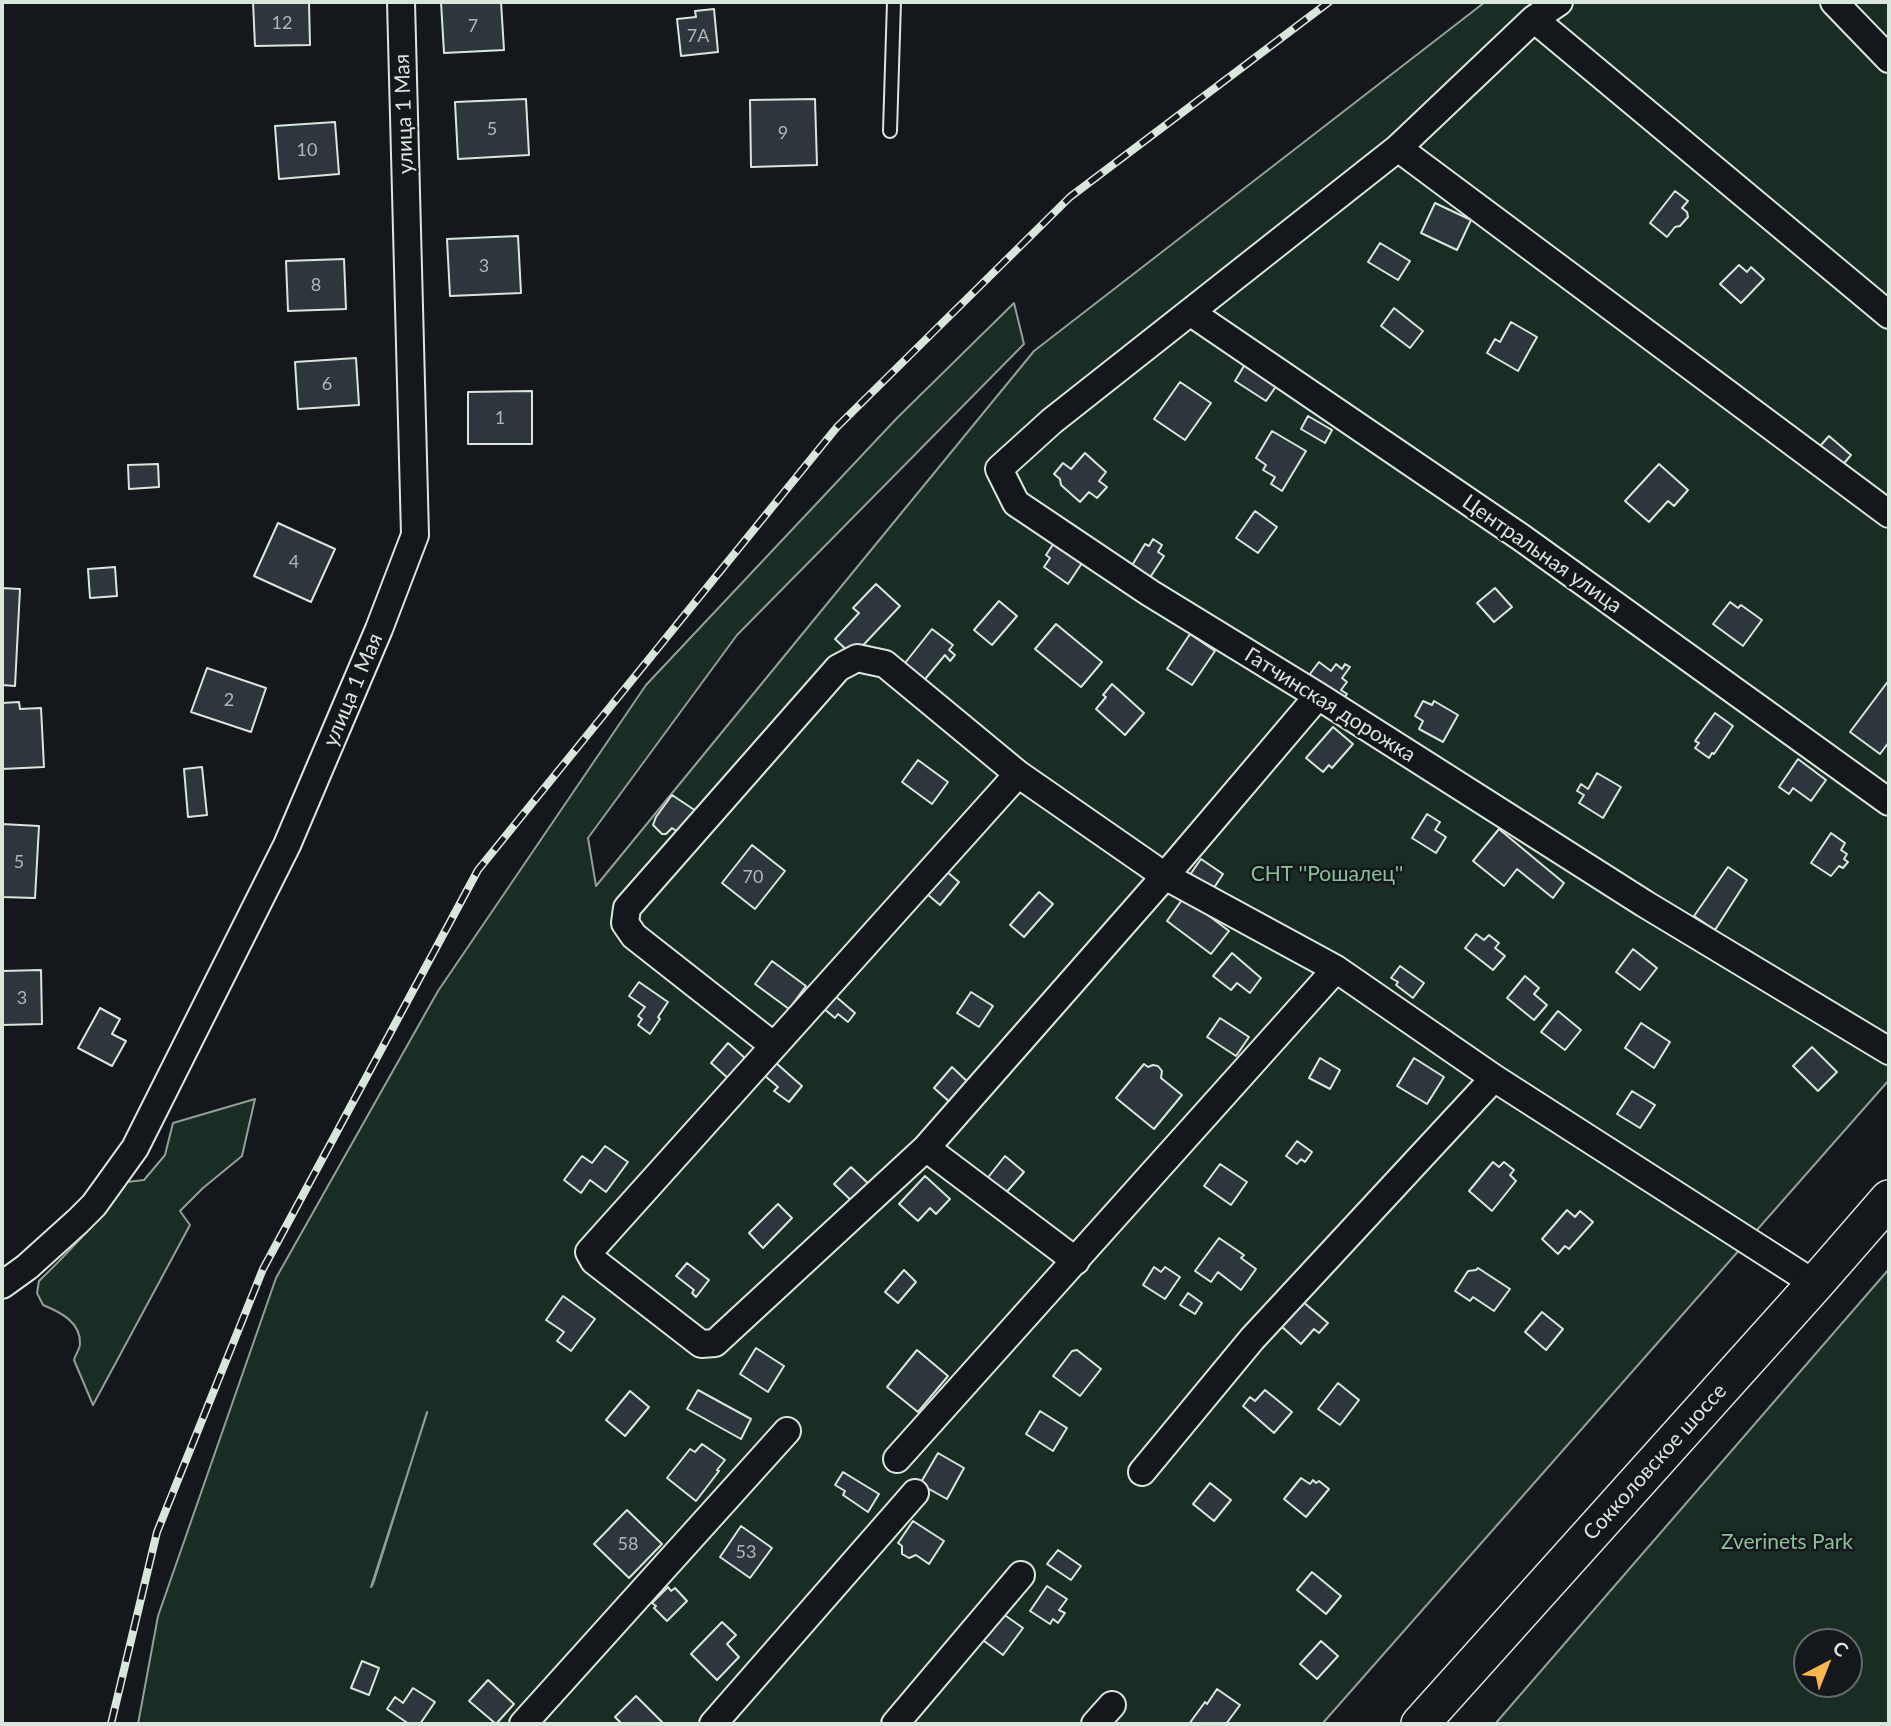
<!DOCTYPE html>
<html>
<head>
<meta charset="utf-8">
<style>
  body { margin:0 }
  #map { position:relative; width:1891px; height:1726px; overflow:hidden; background:#14181c; font-family:Lato,sans-serif }
  canvas { display:block }
  .frame { position:absolute; inset:0; border:4px solid #d8e6dc; pointer-events:none }
  .north { position:absolute; left:1793px; top:1628px; width:70px; height:70px; box-sizing:border-box; background:#14181c; border:2px solid #626a69; border-radius:50%; rotate:42deg; font-size:19px; font-weight:700; line-height:28px; text-align:center; color:#d8e6dc }
  .north::after { content:''; display:block; margin:auto; width:24px; height:32px; background:#ffb74d; clip-path:polygon(50% 0,100% 100%,50% 72%,0 100%) }
</style>
</head>
<body>
<div id="map">
<canvas width="1891" height="1726"></canvas>
<div class="frame"></div>
<div class="north">С</div>
</div>
<script>
const ctx = document.querySelector('canvas').getContext('2d');
ctx.lineJoin = 'round';
function paint(path, color) { ctx.fillStyle = color; ctx.fill(path, 'evenodd'); }
function strokePath(path, color, width, dash) { ctx.strokeStyle = color; ctx.lineWidth = width; ctx.lineCap = dash ? 'butt' : 'round'; ctx.setLineDash(dash || []); ctx.stroke(path); }
function label(font, color, halo, rows, align = 'center') {
  ctx.font = font + ' Lato,sans-serif'; ctx.lineWidth = 5; ctx.setLineDash([]); ctx.textBaseline = 'middle'; ctx.strokeStyle = halo; ctx.fillStyle = color; for (const [text, x, y, turn = 0] of rows) {
    ctx.save(); ctx.translate(x, y); ctx.rotate((+turn || 0) * Math.PI / 180); ctx.textAlign = isNaN(turn) ? turn : align; if (halo) ctx.strokeText(text, 0, 0); ctx.fillText(text, 0, 0); ctx.restore();
  }
}
const green = new Path2D(`
  M1485,2H1889V1080L1322,1724H138L158,1616L276,1278L438,991L646,685L897,418L1014,303L1024,344L737,635L588,838L596,886L1034,351ZM427,1412L373,1584L371,1587L427,1413Z
  M255,1099L242,1156L203,1188L180,1211L190,1225L93,1405L74,1360C75,1355 80,1349 80,1344C81,1322 60,1312 43,1305L37,1293L39,1281C71,1250 101,1219 127,1182L144,1180L165,1155L173,1123Z
  M1889,1269V1724H1495L1837,1329ZM1849,1642V1684H1807V1642Z`);
const building = new Path2D(`
  M253,2H309L310,45L255,46Z
  M441,2H501L504,50L444,53Z
  M714,9L718,52L681,56L677,19L696,17L695,11Z
  M526,99L529,155L458,159L455,102Z
  M815,99L817,165L751,167L750,100Z
  M335,122L339,174L279,179L275,126Z
  M1675,191L1688,201L1682,208L1687,212L1688,217L1680,226L1675,227L1667,237L1650,223Z
  M1435,203L1471,220L1457,250L1421,233Z
  M518,236L521,293L450,296L447,239Z
  M1380,243L1410,261L1398,280L1368,262Z
  M344,259L346,309L288,311L286,261Z
  M1739,265L1747,272L1751,267L1764,279L1741,303L1720,284Z
  M1394,308L1423,331L1410,348L1381,326Z
  M1511,322L1537,337L1518,371L1487,353L1495,339L1500,342Z
  M356,358L359,405L298,409L295,362Z
  M1247,361L1279,382L1266,401L1235,381Z
  M1180,382L1211,403L1185,440L1154,419Z
  M532,391V444H468V392Z
  M1308,416L1332,430L1325,443L1301,429Z
  M1272,431L1306,451L1282,491L1271,484L1275,477L1263,470L1266,465L1256,458Z
  M1829,436L1851,455L1835,474L1813,454Z
  M1085,453L1106,472L1099,481L1107,487L1097,498L1089,492L1080,502L1061,485L1060,479L1054,474L1063,463L1071,469Z
  M158,464L159,487L129,489L128,465Z
  M1659,464L1688,490L1674,506L1668,501L1649,522L1625,501Z
  M1255,511L1277,527L1258,553L1236,538Z
  M278,523L335,549L311,602L254,576Z
  M1153,539L1162,545L1158,552L1164,556L1149,579L1131,567L1145,544L1149,546Z
  M1054,543L1082,563L1068,584L1044,567L1050,558L1046,555Z
  M115,567L117,596L90,598L88,569Z
  M876,584L900,606L853,656L835,639L859,613L853,608Z
  M2,588L20,589L15,686L2,685Z
  M1495,588L1512,607L1494,622L1477,603Z
  M999,601L1017,616L992,645L974,630Z
  M1730,602L1738,608L1741,605L1762,620L1743,646L1713,624Z
  M1056,624L1102,662L1081,687L1035,649Z
  M932,629L953,645L949,650L955,655L950,661L945,655L921,684L901,668Z
  M1190,634L1215,651L1192,685L1167,669Z
  M1319,662L1331,671L1336,664L1342,669L1345,664L1350,667L1342,678L1347,682L1341,690L1347,694L1341,702L1307,678Z
  M207,668L266,688L251,732L191,712Z
  M1889,680V742L1880,754L1850,732Z
  M1112,684L1144,713L1125,735L1096,709L1106,697L1103,695Z
  M1423,701L1432,705L1434,701L1458,715L1443,742L1419,729L1423,721L1415,716Z
  M19,702L20,709L41,708L44,767L2,769V703Z
  M1715,713L1733,726L1714,754L1712,753L1709,758L1695,748L1699,743L1695,741Z
  M1333,727L1353,744L1332,768L1329,765L1323,772L1306,758Z
  M1798,759L1826,780L1811,801L1793,788L1789,794L1779,787Z
  M918,760L948,782L932,804L902,782Z
  M202,767L207,815L188,817L184,769Z
  M1597,773L1621,787L1603,818L1579,803L1584,795L1577,791L1581,784L1588,789Z
  M672,795L699,813L684,836L672,828L666,834H662L653,825L656,817Z
  M1427,814L1440,822L1435,830L1446,837L1436,853L1412,838Z
  M2,824L39,826L35,898L2,897Z
  M1499,829L1564,883L1553,898L1517,869L1504,886L1473,861Z
  M1831,833L1845,843L1841,850L1847,854L1844,859L1848,862L1843,868L1839,866L1831,876L1811,863Z
  M752,845L785,871L755,909L722,883Z
  M1201,859L1223,874L1210,894L1187,879Z
  M1728,867L1747,880L1715,930L1694,916Z
  M946,871L959,882L940,905L927,894Z
  M1039,892L1053,904L1024,937L1010,925Z
  M1184,897L1229,931L1211,954L1167,921Z
  M1476,934L1484,940L1489,935L1499,943L1495,948L1505,956L1493,970L1465,948Z
  M1633,949L1657,968L1640,990L1616,972Z
  M1232,953L1261,978L1250,993L1237,983L1231,990L1213,976Z
  M772,961L806,986L789,1009L755,984Z
  M1400,966L1424,983L1413,998L1396,985L1398,982L1391,978Z
  M41,970L42,1024L2,1025V971Z
  M1525,976L1539,988L1534,994L1547,1005L1534,1020L1507,998Z
  M639,982L668,1002L658,1017L660,1019L650,1034L638,1025L642,1019L638,1016L645,1007L629,996Z
  M971,992L993,1006L979,1027L957,1013Z
  M834,995L855,1013L848,1022L838,1014L835,1018L823,1008Z
  M100,1008L120,1019L112,1034L126,1041L112,1066L78,1048Z
  M1558,1011L1581,1030L1565,1050L1541,1032Z
  M1220,1018L1249,1037L1236,1056L1207,1037Z
  M1641,1023L1670,1042L1654,1068L1625,1048Z
  M728,1043L746,1059L729,1079L711,1063Z
  M1812,1047L1837,1072L1818,1091L1793,1066Z
  M1320,1058L1340,1070L1330,1089L1309,1078Z
  M1414,1058L1444,1077L1427,1104L1397,1086Z
  M776,1063L802,1086L789,1102L774,1091L778,1087L765,1076Z
  M1144,1064L1148,1067L1153,1065L1158,1066L1162,1071L1161,1078L1182,1095L1154,1129L1116,1098Z
  M952,1067L970,1084L952,1104L934,1088Z
  M1632,1091L1655,1105L1640,1128L1617,1114Z
  M1297,1141L1312,1152L1305,1162L1301,1159L1297,1164L1286,1156Z
  M605,1146L628,1162L606,1192L590,1180L581,1193L564,1180L582,1156L592,1163Z
  M1005,1156L1024,1172L1004,1195L986,1180Z
  M1493,1162L1499,1167L1504,1162L1514,1170L1510,1175L1516,1181L1492,1211L1469,1191Z
  M1220,1164L1247,1182L1231,1205L1204,1186Z
  M851,1167L873,1188L856,1205L834,1184Z
  M925,1176L950,1199L936,1214L930,1208L918,1221L899,1204Z
  M778,1204L792,1218L763,1248L749,1233Z
  M1567,1210L1575,1217L1580,1211L1593,1222L1569,1249L1565,1246L1558,1254L1542,1239Z
  M1219,1238L1244,1255L1241,1258L1256,1269L1241,1290L1218,1272L1211,1282L1195,1271Z
  M687,1263L709,1280L696,1297L692,1293L694,1290L676,1276Z
  M1154,1267L1161,1272L1165,1267L1180,1277L1165,1299L1143,1285Z
  M1478,1268L1510,1289L1494,1311L1473,1297L1470,1301L1455,1291L1468,1271L1476,1270Z
  M904,1270L916,1282L898,1303L885,1292Z
  M1188,1293L1202,1303L1195,1314L1180,1305Z
  M563,1296L595,1319L571,1351L557,1341L564,1332L546,1320Z
  M1302,1301L1328,1323L1319,1333L1314,1329L1301,1344L1281,1326Z
  M1542,1312L1563,1329L1546,1350L1525,1332Z
  M756,1348L784,1366L768,1392L740,1374Z
  M917,1350L948,1376L918,1412L887,1387Z
  M1077,1350L1101,1369L1080,1396L1053,1376L1072,1351Z
  M1338,1383L1359,1400L1340,1425L1318,1409Z
  M698,1390L751,1419L741,1439L687,1409Z
  M1265,1390L1292,1412L1274,1433L1243,1406L1250,1397L1255,1401Z
  M630,1391L649,1407L625,1436L606,1420Z
  M1040,1411L1067,1428L1053,1451L1026,1434Z
  M702,1444L725,1460L717,1470L719,1471L696,1501L667,1478L690,1449L695,1452Z
  M938,1453L964,1468L947,1499L920,1484Z
  M843,1472L879,1494L868,1512L843,1495L845,1491L835,1485Z
  M1301,1478L1310,1484L1313,1480L1316,1483L1319,1481L1329,1489L1306,1517L1284,1499Z
  M1210,1483L1231,1500L1214,1521L1193,1504Z
  M627,1510L662,1544L629,1578L594,1544Z
  M913,1521L944,1541L929,1564L916,1555L909,1558L902,1554V1546L898,1543Z
  M741,1526L772,1548L750,1578L720,1557Z
  M1058,1550L1081,1566L1071,1580L1047,1564Z
  M1312,1572L1341,1596L1326,1614L1297,1590Z
  M1047,1586L1067,1599L1059,1610L1065,1613L1058,1623L1053,1619L1050,1624L1030,1611Z
  M668,1587L671,1591L675,1588L687,1601L667,1621L654,1608L656,1606L652,1603Z
  M999,1611L1023,1628L1003,1655L980,1638Z
  M722,1622L736,1635L727,1644L739,1657L717,1680L691,1654Z
  M1321,1641L1338,1656L1317,1679L1300,1664Z
  M362,1661L379,1668L369,1695L351,1688Z
  M488,1680L514,1704L496,1724L469,1701Z
  M413,1688L435,1702L420,1724H409L387,1709L395,1697L403,1703Z
  M1217,1689L1240,1705L1226,1724H1189L1205,1702L1207,1704Z
  M636,1696L664,1724H622L615,1717Z`);
const service = new Path2D(`
  M890,131L894,2`);
const minor = new Path2D(`
  M1559,2L1534,19L1398,148L1052,421L999,469L1016,503L1150,593L1318,696L1645,904L1889,1051
  M1834,2L1889,59
  M1534,19L1889,315
  M1398,148L1889,514
  M1190,312L1522,538L1889,802
  M1018,774L589,1252L594,1261L701,1344L715,1343L926,1148L1165,876L1318,696
  M774,1046L634,936L625,923L627,908L838,668L857,658L885,664L1018,774L1165,876L1336,969L1494,1078L1815,1284
  M926,1148L1076,1261
  M2,1285L27,1267L78,1221L94,1205L135,1148L287,845L379,629L415,535L401,2
  M897,1459L1336,969
  M1142,1472L1252,1339L1494,1078
  M523,1724L787,1431
  M713,1724L915,1493
  M895,1724L1021,1575
  M1095,1724L1112,1705`);
const secondary = new Path2D(`
  M1420,1724L1815,1284L1889,1199`);
const rail = new Path2D(`
  M111,1724L157,1532L263,1269L478,870L837,427L1070,197L1329,2`);
const numberNames = [
  ["12",282,23],
  ["7",473,26],
  ["7А",698,36],
  ["5",492,129],
  ["9",783,133],
  ["10",307,150],
  ["3",484,266],
  ["8",316,285],
  ["6",327,384],
  ["1",500,418],
  ["4",294,562],
  ["2",229,700],
  ["5",19,862],
  ["70",753,877],
  ["3",22,998],
  ["58",628,1544],
  ["53",746,1552]
];
const streetNames = [
  ["улица 1 Мая",404,114,-92],
  ["Центральная улица",1542,554,35],
  ["улица 1 Мая",353,690,-67],
  ["Гатчинская дорожка",1330,705,32],
  ["Сокколовское шоссе",1655,1462,-48]
];
const parkNames = [
  ["СНТ ''Рошалец''",1327,874],
  ["Zverinets Park",1787,1542]
];
paint(green, '#1a2d24');
strokePath(green, '#939e99', 2);
paint(building, '#2c363c');
strokePath(building, '#d8e6dc', 2);
strokePath(service, '#d8e6dc', 16);
strokePath(minor, '#d8e6dc', 30);
strokePath(secondary, '#d8e6dc', 40);
strokePath(service, '#14181c', 12);
strokePath(minor, '#14181c', 26);
strokePath(secondary, '#14181c', 37);
strokePath(rail, '#d8e6dc', 8);
strokePath(rail, '#14181c', 5, [16]);
label('18px', '#adbab4', null, numberNames);
label('21px', '#d8e6dc', '#14181c', streetNames);
label('21px', '#8ac095', '#14181c', parkNames);
</script>
</body>
</html>
